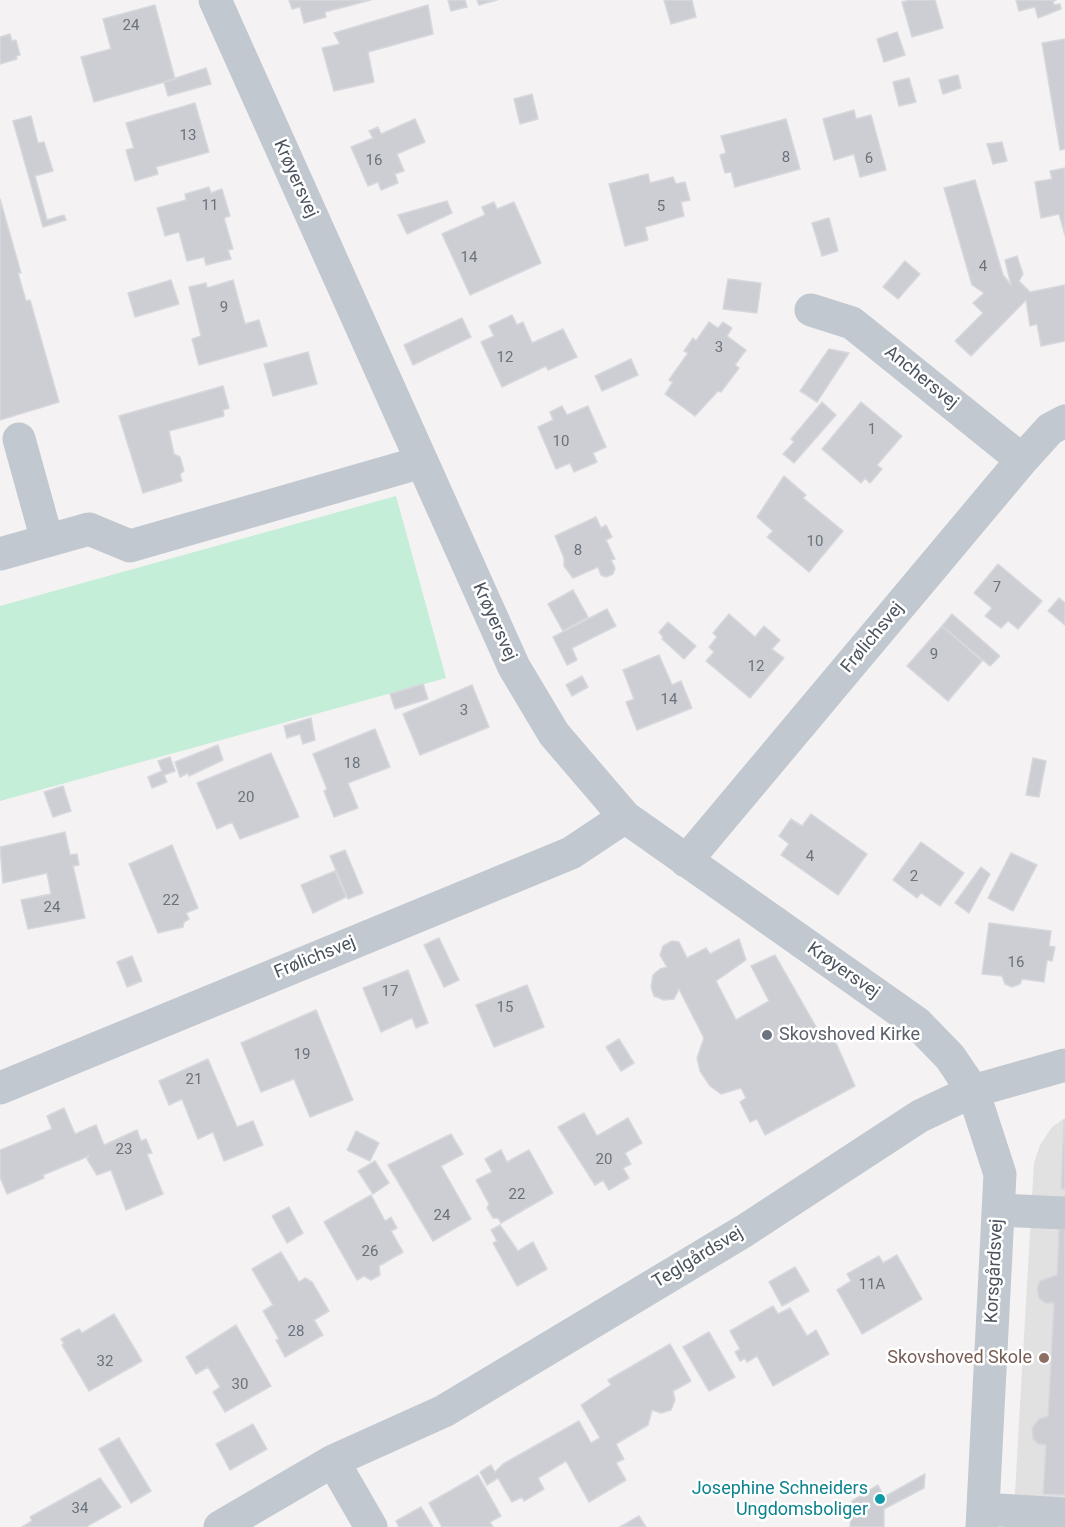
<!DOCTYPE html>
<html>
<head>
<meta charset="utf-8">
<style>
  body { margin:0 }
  canvas { display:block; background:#f4f2f2 }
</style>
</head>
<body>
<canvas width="1065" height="1527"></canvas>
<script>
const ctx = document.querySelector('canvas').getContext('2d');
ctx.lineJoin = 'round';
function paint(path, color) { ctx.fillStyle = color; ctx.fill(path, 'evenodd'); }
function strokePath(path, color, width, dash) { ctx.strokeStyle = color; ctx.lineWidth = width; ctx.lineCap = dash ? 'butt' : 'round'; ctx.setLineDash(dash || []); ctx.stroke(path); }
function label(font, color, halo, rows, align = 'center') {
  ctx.font = font + ' Roboto,sans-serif'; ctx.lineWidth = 5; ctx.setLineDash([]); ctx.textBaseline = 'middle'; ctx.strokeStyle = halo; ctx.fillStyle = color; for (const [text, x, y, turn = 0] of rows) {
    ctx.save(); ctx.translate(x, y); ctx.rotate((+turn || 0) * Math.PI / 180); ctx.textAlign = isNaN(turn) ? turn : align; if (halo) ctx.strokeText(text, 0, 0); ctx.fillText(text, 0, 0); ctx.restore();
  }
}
const education = new Path2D(`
  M1065,1118V1527H1013L1034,1163L1040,1145L1052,1127Z`);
const green = new Path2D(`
  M396,496L446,678L0,801V606Z`);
const building = new Path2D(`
  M289,0H371L325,12L326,17L304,23L300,7L292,9Z
  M448,0H465L467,7L451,11Z
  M477,0H497L479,5Z
  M664,0H692L696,17L671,24Z
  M910,0H935L943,28L912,37L902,2Z
  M1016,0H1056L1053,2L1054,5L1060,4L1061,9L1038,18L1035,7L1019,11Z
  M155,5L175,79L94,102L81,57L111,49L103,19Z
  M428,5L433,34L368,52L374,82L334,91L322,48L340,44L334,33Z
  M897,32L905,55L884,62L877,39Z
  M10,34L12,41L16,40L20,55L16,56L17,59L0,64V37Z
  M1065,39V149L1060,150L1042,43Z
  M206,68L211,84L168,96L164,82Z
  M958,75L961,88L943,94L939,80Z
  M909,78L916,102L899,106L893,82Z
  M532,94L538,119L520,124L514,99Z
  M195,103L209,152L156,167L158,174L135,181L126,150L134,148L126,123Z
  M854,110L856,119L871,115L886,170L860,177L854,154L834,160L823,119Z
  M31,116L38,143L44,142L53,171L35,176L47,220L64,215L66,220L43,227L13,121Z
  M415,119L425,142L397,154L404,171L395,174L398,183L381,190L378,182L368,186L351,147L373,138L369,131L378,127L381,134Z
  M786,119L800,169L735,187L731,172L725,173L720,155L726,153L721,136Z
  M1002,142L1007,161L993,164L987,144Z
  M1065,168V235L1059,214L1041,218L1035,182L1052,179L1050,171Z
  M648,174L650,183L673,177L676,184L685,182L690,200L681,202L684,216L645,227L648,240L625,246L609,184Z
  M975,180L1003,275L1011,285L1005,260L1017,256L1023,274L1019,281L1030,292L1065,285V341L1041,346L1037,324L1030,326L1026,300L971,356L955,341L983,313L973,303L984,293L972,285L944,188Z
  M209,187L211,193L222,189L230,216L224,218L233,249L228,250L231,259L206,265L204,257L187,261L179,232L165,236L157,208L186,200L185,194Z
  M0,199L21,273H18L26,301L30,300L59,402L0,420Z
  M447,201L452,213L407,234L398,215Z
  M494,202L497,209L514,202L541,263L470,295L442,234L485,215L482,207Z
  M829,218L838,251L822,256L812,223Z
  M905,261L920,274L898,299L883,287Z
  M728,279L761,283L757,313L723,309Z
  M171,280L179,304L135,317L128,293Z
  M233,280L245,324L259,320L267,346L199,365L192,339L201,336L189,287L206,283L207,288Z
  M512,315L517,325L523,322L532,343L563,329L577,357L548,370L546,366L502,387L481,342L494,336L489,326Z
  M462,318L471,337L413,365L404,345Z
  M709,322L718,328L723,322L732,328L727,336L746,350L735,365L739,368L721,392L718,391L695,416L665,394L673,382L669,380L688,353L684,351L693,338L696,341Z
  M829,349L849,353L817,402L800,391Z
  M308,352L317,384L273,396L264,364Z
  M631,359L638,375L602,391L595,376Z
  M223,386L229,408L223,410L224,416L169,431L174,454L180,457L184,471L180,474L182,481L143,493L119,416Z
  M822,402L836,415L794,463L783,454L794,442L791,439Z
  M861,402L902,436L877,465L882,469L870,483L865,478L861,483L822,449Z
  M562,406L567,415L588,406L606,447L593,453L597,462L574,472L570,463L556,469L538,427L553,420L550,412Z
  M784,476L806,495L803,498L843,531L809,572L767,537L773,531L757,517Z
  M596,517L601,528L606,525L612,537L606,540L615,559L611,560L615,568L613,574L606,577L601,575L598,567L573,578L564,566V558L555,536Z
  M998,564L1042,601L1018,629L1008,621L1001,628L985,616L992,608L974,593Z
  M573,590L588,617L563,631L548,604Z
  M1059,598L1065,603V625L1048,611Z
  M607,609L616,626L572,648L577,660L567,665L553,637Z
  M729,614L755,637L764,626L780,640L772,649L784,658L750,698L706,661L714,652L709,647L717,637L713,633Z
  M952,614L1000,656L990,666L942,626Z
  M668,622L696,646L684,659L662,639L663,637L659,632Z
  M942,626L982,661L948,701L907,666Z
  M659,655L672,685L681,681L692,708L637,730L626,702L634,699L623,670Z
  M582,676L588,687L572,696L566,685Z
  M423,684L428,699L395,709L390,694Z
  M472,685L489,727L420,755L403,714Z
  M311,718L315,740L303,744L300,734L287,738L284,726Z
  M375,729L390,767L348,783L358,808L334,817L324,791L327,789L313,754Z
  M218,745L223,760L189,776L188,773L180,777L175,762Z
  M271,753L299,817L240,839L232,822L217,829L197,783Z
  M170,757L175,771L164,775L167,782L152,788L148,777L162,771L158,761Z
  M1033,758L1046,761L1039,797L1026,795Z
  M63,786L71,811L53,817L44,792Z
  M811,814L867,854L838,895L781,855L789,844L779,836L791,819L802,826Z
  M65,832L70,855L77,854L79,865L73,866L85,918L28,929L21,900L51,894L47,873L3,883L0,847Z
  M921,842L964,873L940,906L921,893L917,898L893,880Z
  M172,845L198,908L186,913L189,919L184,922L183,927L158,933L129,864Z
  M345,850L363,893L348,899L330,856Z
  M1011,853L1037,865L1013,911L988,898Z
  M981,867L990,874L969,913L955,903Z
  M335,871L346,897L313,913L301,885Z
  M989,923L1051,931L1049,946L1055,947L1052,961L1047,960L1044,982L1022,979L1020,984L1012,987L1005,984L1002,976L982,974Z
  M439,938L459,980L444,987L424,945Z
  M739,939L746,960L716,981L736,1020L769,1001L751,966L775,955L819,1032L829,1027L855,1086L765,1135L757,1119L750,1122L740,1102L746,1098L741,1088L721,1094L710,1086L700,1071L697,1058L704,1038L679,989L674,999L664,1000L654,996L651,987L653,975L660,969L667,967L660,955L663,946L672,941L679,942L687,958L706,948L710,954Z
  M132,956L142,981L127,987L117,962Z
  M408,970L428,1023L416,1028L412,1018L381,1032L363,988Z
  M527,985L544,1027L494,1047L476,1005Z
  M316,1010L353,1100L310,1117L294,1079L261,1092L241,1043Z
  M619,1039L634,1063L621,1071L606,1047Z
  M208,1059L237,1127L253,1121L263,1145L224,1161L213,1132L198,1139L182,1099L169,1105L159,1081Z
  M64,1108L75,1134L96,1125L104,1145L137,1130L141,1141L146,1139L152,1153L147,1154L163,1194L126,1210L111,1170L97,1175L87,1159L89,1156L43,1175L44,1178L7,1194L0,1177V1150L52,1129L47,1116Z
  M584,1113L597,1136L628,1118L642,1143L625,1153L631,1164L623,1168L629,1178L609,1190L603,1180L595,1185L558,1127Z
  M1064,1120H1065V1189H1061Z
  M356,1131L379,1143L370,1161L347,1150Z
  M451,1134L463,1154L441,1166L471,1219L433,1241L388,1165Z
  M501,1150L507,1162L529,1150L553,1193L501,1223L498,1218H493L487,1208L489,1204L476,1180L492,1172L485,1159Z
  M375,1161L389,1183L373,1194L358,1171Z
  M371,1195L385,1221L391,1217L397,1228L391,1231L403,1252L379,1266L380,1275L371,1280L364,1276L357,1280L324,1222Z
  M289,1207L303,1233L287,1243L272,1216Z
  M500,1225L518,1251L533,1242L547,1269L517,1286L493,1243L497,1241L491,1230Z
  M1059,1229H1065V1495L1043,1494L1046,1445L1038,1444L1033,1439L1032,1428L1039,1419L1048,1416L1054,1303H1045L1039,1298L1037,1289L1040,1281L1057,1275Z
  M281,1252L299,1282L305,1278L312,1282L329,1311L314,1320L323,1335L285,1357L276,1340L279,1339L263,1311L273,1305L252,1269Z
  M897,1255L922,1299L862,1334L837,1290L851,1281L847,1274L879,1256L883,1263Z
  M795,1267L809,1291L782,1306L769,1282Z
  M773,1306L778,1314L790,1308L807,1336L816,1330L829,1354L773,1386L757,1356L747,1362L745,1358L740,1361L735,1352L740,1349L730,1331Z
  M114,1314L142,1361L89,1391L62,1345L64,1343L61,1339L79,1329L82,1333Z
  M236,1325L271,1386L225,1412L213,1392L220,1387L208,1367L196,1374L186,1357Z
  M709,1332L735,1377L709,1391L683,1347Z
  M670,1344L691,1381L673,1391L675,1400L671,1410L661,1413L652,1410L648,1425L616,1444L624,1459L616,1463L626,1480L589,1502L566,1461L538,1478L544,1489L524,1501L522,1497L512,1502L498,1478L487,1485L480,1472L491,1465L495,1472L503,1464L579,1421L591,1443L600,1438L581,1405L611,1385L608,1380Z
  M253,1424L267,1449L230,1470L216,1444Z
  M119,1438L151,1491L131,1503L99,1449Z
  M925,1474L924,1488L884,1509V1527H850L852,1501L878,1485L884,1497Z
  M478,1475L501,1516L490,1522L493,1527H442L429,1503Z
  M100,1478L121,1507L86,1527H22L32,1521L30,1517Z
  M421,1507L433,1527H399L396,1521Z
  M639,1516L646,1527H620Z`);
const minor = new Path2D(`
  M215,0L514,667L554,734L625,817L917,1023L950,1057L973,1091L1000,1174L982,1527
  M811,310L852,323L1022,460
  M19,439L47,540
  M0,554L89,529L130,546L422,462
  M686,861L1022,460L1050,429L1065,421
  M0,1088L571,853L625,817
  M999,1210L1065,1213
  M333,1461L371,1527
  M983,1509L1065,1514
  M220,1527L333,1461L444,1411L744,1231L920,1116L973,1091L1065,1065`);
const markers = [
  [767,1035,6,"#6b7280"],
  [1044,1358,6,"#8d6e63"],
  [880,1499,6,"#0f9aa8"]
];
const numberNames = [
  ["24",131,26],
  ["13",188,136],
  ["8",786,158],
  ["6",869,159],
  ["16",374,161],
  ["11",210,206],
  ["5",661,207],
  ["14",469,258],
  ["4",983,267],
  ["9",224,308],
  ["3",719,348],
  ["12",505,358],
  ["1",872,430],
  ["10",561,442],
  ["10",815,542],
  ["8",578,551],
  ["7",997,588],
  ["9",934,655],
  ["12",756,667],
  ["14",669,700],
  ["3",464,711],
  ["18",352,764],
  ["20",246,798],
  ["4",810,857],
  ["2",914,877],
  ["22",171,901],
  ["24",52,908],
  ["16",1016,963],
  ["17",390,992],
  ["15",505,1008],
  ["19",302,1055],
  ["21",194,1080],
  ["23",124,1150],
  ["20",604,1160],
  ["22",517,1195],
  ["24",442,1216],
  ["26",370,1252],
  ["11A",872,1285],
  ["28",296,1332],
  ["32",105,1362],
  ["30",240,1385],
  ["34",80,1509]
];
const streetNames = [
  ["Krøyersvej",295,179,66],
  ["Anchersvej",921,378,39],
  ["Krøyersvej",494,622,66],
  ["Frølichsvej",873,638,-50],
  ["Frølichsvej",315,958,-22],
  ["Krøyersvej",843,971,35],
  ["Teglgårdsvej",698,1258,-31],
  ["Korsgårdsvej",995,1271,-87]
];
const worshipNames = [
  ["Skovshoved Kirke",779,1035]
];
const educationNames = [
  ["Skovshoved Skole",1032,1358]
];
const cultureNames = [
  ["Josephine Schneiders",868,1489],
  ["Ungdomsboliger",868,1510]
];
paint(education, '#e2e1e1');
paint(green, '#c4eed8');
paint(building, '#ccced4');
strokePath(building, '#d7d8dd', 1.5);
strokePath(minor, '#c1c8d0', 33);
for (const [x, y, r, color] of markers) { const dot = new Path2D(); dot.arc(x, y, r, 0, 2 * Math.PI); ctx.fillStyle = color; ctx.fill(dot); strokePath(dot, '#fff', 2); }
label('15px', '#6b727c', null, numberNames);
label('18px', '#4b535f', '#fff', streetNames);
label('18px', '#5b616d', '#fff', worshipNames, 'left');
label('18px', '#785e54', '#fff', educationNames, 'right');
label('18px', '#0d838f', '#fff', cultureNames, 'right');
</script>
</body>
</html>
